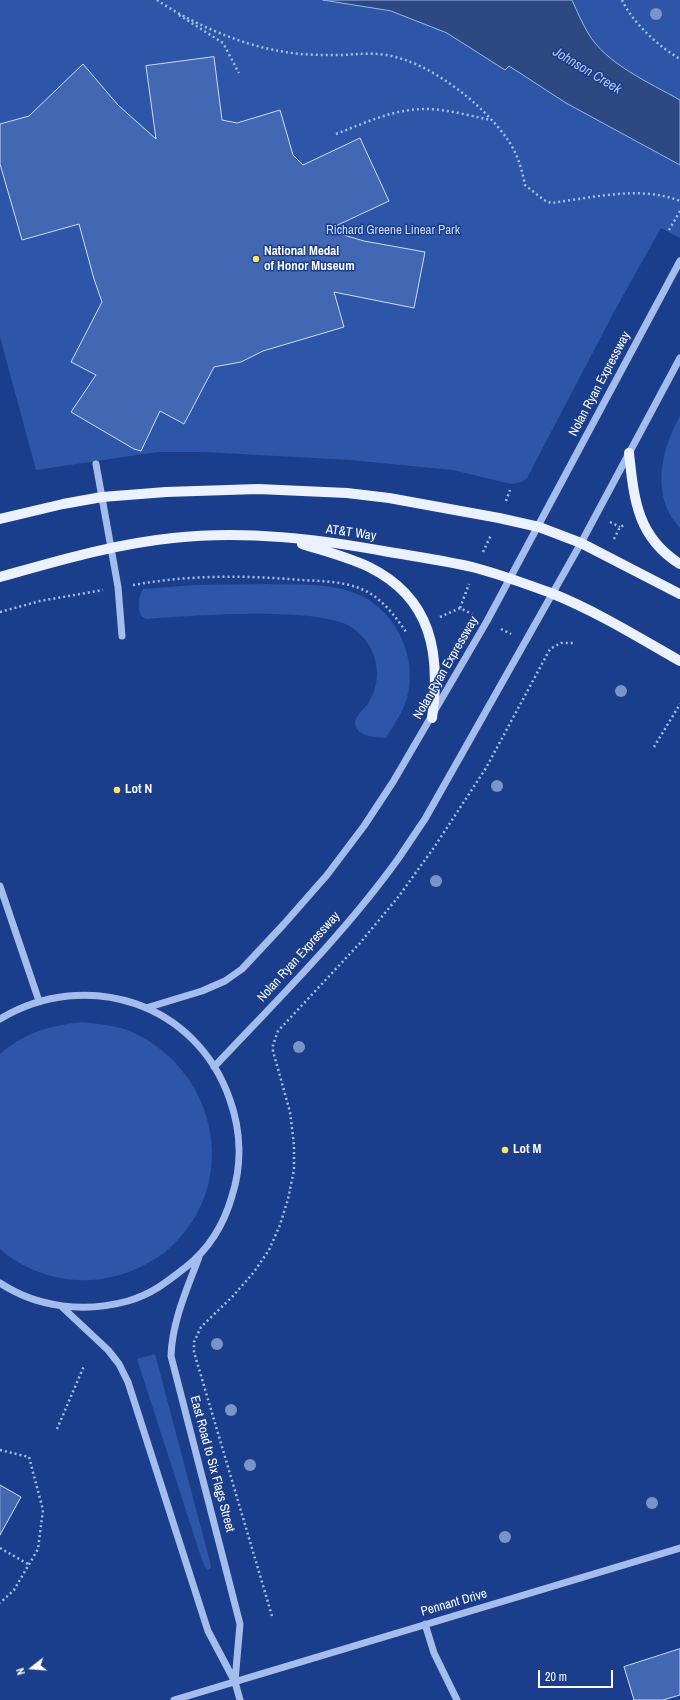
<!DOCTYPE html>
<html>
<head>
<meta charset="utf-8">
<style>
  body { margin:0 }
  #map { position:relative; width:680px; height:1700px; overflow:hidden; background:#1a3e8b; font-family:"Archivo Narrow",sans-serif }
  canvas { display:block }
  .north { position:absolute; left:12px; top:1648px; width:40px; height:40px; -webkit-text-stroke:3px #1a3e8b; paint-order:stroke; rotate:253deg; font-size:11px; font-weight:700; line-height:16px; text-align:center; color:#fff }
  .north::after { content:''; display:block; margin:auto; width:14px; height:18px; background:#fff; clip-path:polygon(50% 0,100% 100%,50% 72%,0 100%) }
  .scale { position:absolute; left:538px; top:1670px; width:75px; height:18px; box-sizing:border-box; border:2px solid #fff; border-top:0; padding-left:5px; font-size:12px; line-height:14px; white-space:nowrap; color:#fff; -webkit-text-stroke:3px #1a3e8b; paint-order:stroke }
</style>
</head>
<body>
<div id="map">
<canvas width="680" height="1700"></canvas>
<div class="north">N</div>
<div class="scale">20 m</div>
</div>
<script>
const ctx = document.querySelector('canvas').getContext('2d');
ctx.lineJoin = 'round';
function paint(path, color) { ctx.fillStyle = color; ctx.fill(path, 'evenodd'); }
function strokePath(path, color, width, dash) { ctx.strokeStyle = color; ctx.lineWidth = width; ctx.lineCap = dash ? 'butt' : 'round'; ctx.setLineDash(dash || []); ctx.stroke(path); }
function label(font, color, halo, rows, align = 'center') {
  ctx.font = font + ' "Archivo Narrow",sans-serif'; ctx.lineWidth = 3; ctx.setLineDash([]); ctx.textBaseline = 'middle'; ctx.strokeStyle = halo; ctx.fillStyle = color; for (const [text, x, y, turn = 0] of rows) {
    ctx.save(); ctx.translate(x, y); ctx.rotate((+turn || 0) * Math.PI / 180); ctx.textAlign = isNaN(turn) ? turn : align; if (halo) ctx.strokeText(text, 0, 0); ctx.fillText(text, 0, 0); ctx.restore();
  }
}
const green = new Path2D(`
  M0,0H680V238L661,228L615,310L527,478L522,482L511,484L453,470L350,460L203,452H157L36,470L0,337Z
  M680,416V528C650,496 661,450 680,416Z
  M267,584C294,585 326,583 352,592C394,606 419,656 407,698C403,712 393,726 386,738C376,737 360,737 356,727C352,717 365,709 369,702C384,677 377,646 354,629C324,605 189,616 147,619L142,617C137,609 138,597 143,589L195,585Z
  M82,1022C99,1024 116,1025 132,1032C220,1072 242,1189 165,1252C144,1268 119,1278 92,1280C58,1282 26,1271 0,1249V1054C25,1032 50,1026 82,1022Z
  M155,1354L210,1562L211,1568L208,1570L205,1567L200,1554L137,1359Z`);
const water = new Path2D(`
  M323,0H572C577,11 582,23 588,33C606,64 650,83 680,100V165L566,103L509,66L505,70L447,33L391,11Z`);
const building = new Path2D(`
  M214,57L222,120L237,123L280,110L293,155L303,165L360,138L389,201L327,230L364,241L425,252L414,308L334,292L344,327L263,351L241,362L214,367L184,424L160,411L141,451L134,449L71,412L96,375L71,362L102,302L94,279L79,224L22,240L0,164V124L29,116L83,64L118,105L156,139L146,66Z
  M0,1485L21,1497L0,1535Z
  M680,1649V1695L663,1700H634L624,1667Z`);
const path = new Path2D(`
  M157,0C189,22 241,45 280,51C299,55 318,55 337,55C354,55 369,52 386,55C430,62 483,104 508,140C517,153 522,169 525,185L544,200L551,203C592,198 640,185 680,201
  M622,0C632,22 659,47 680,59
  M179,15L223,43L239,73
  M336,134C365,123 393,109 425,109C447,109 470,116 491,120
  M669,230L680,211
  M506,501L510,490
  M610,522L620,527
  M614,539L620,527L625,525
  M483,552L491,535
  M133,585C189,575 244,575 300,580C322,581 345,581 366,591C383,600 396,617 406,632L408,631
  M460,608L469,584
  M0,612L40,601L103,590
  M440,617L460,608L472,614
  M501,629L511,634
  M654,747L680,704
  M57,1429L84,1366
  M0,1450L29,1457L43,1510L38,1549L14,1590L0,1603
  M0,1548L28,1564
  M272,1616L194,1352V1342L201,1327L233,1296L254,1272L269,1250L280,1225L288,1199L294,1170V1145L290,1112L273,1051V1045L278,1031L360,943L399,896L435,846L486,768L550,649L561,643H574`);
const minor = new Path2D(`
  M96,464L118,587L122,636
  M0,886L39,1001
  M146,1008L202,991L225,981L242,969L284,924L327,875L364,826L393,782L487,621L680,261
  M0,1019C87,967 197,1003 230,1100C241,1131 242,1165 232,1196C224,1224 209,1249 186,1267C167,1282 152,1294 128,1301C85,1313 38,1308 0,1283
  M214,1067C277,1000 344,934 398,859C407,846 416,832 425,819L581,543L680,358
  M199,1257C187,1289 172,1322 171,1356L240,1624L235,1681
  M61,1306L108,1350L119,1364L128,1382L208,1631L235,1682L240,1700
  M425,1624L434,1653L457,1700
  M174,1700L680,1548`);
const major = new Path2D(`
  M629,453C634,499 637,537 680,564
  M0,519L63,504L102,497L166,492L258,489L347,493L389,498L499,518L539,527L581,543L680,594
  M302,544C324,551 348,557 369,567C432,598 441,654 432,718
  M0,577C57,561 114,544 173,538C245,530 318,539 389,552C418,557 448,561 476,568C502,575 526,584 551,593C596,611 638,637 680,661`);
const trees = [
  [656,14],
  [621,691],
  [497,786],
  [436,881],
  [299,1047],
  [217,1344],
  [231,1410],
  [250,1465],
  [652,1503],
  [505,1537]
];
const markers = [
  [256,259,4,"#ffe461"],
  [117,790,4,"#ffe461"],
  [505,1150,4,"#ffe461"]
];
const parkNames = [
  ["Richard Greene Linear Park",393,231]
];
const poiNames = [
  ["National Medal",264,252],
  ["of Honor Museum",264,267],
  ["Lot N",125,790],
  ["Lot M",513,1150]
];
const streetNames = [
  ["Nolan Ryan Expressway",600,384,-62],
  ["AT&T Way",351,533,8],
  ["Nolan Ryan Expressway",446,668,-60],
  ["Nolan Ryan Expressway",299,957,-48],
  ["East Road to Six Flags Street",212,1464,75],
  ["Pennant Drive",454,1603,-16]
];
const waterNames = [
  ["Johnson Creek",587,71,31]
];
paint(green, '#2d56a9');
paint(water, '#2e4982');
strokePath(water, '#98b6ef', 1);
paint(building, '#4368b3');
strokePath(building, '#cbdafa', 1);
strokePath(path, '#a5bded', 2.5, [2, 3]);
strokePath(minor, '#a5bded', 7);
strokePath(major, '#ebf1ff', 10);
ctx.fillStyle = '#7b94c8';
for (const [x, y] of trees) { ctx.beginPath(); ctx.arc(x, y, 6, 0, 2 * Math.PI); ctx.fill(); }
for (const [x, y, r, color] of markers) { const dot = new Path2D(); dot.arc(x, y, r, 0, 2 * Math.PI); ctx.fillStyle = color; ctx.fill(dot); strokePath(dot, '#1a3e8b', 1.5); }
label('13px', '#cbdafa', '#1a3e8b', parkNames);
label('bold 13px', '#fff', '#1a3e8b', poiNames, 'left');
label('13px', '#fff', '#1a3e8b', streetNames);
label('italic 14px', '#b1c8f5', '#1a3e8b', waterNames);
</script>
</body>
</html>
